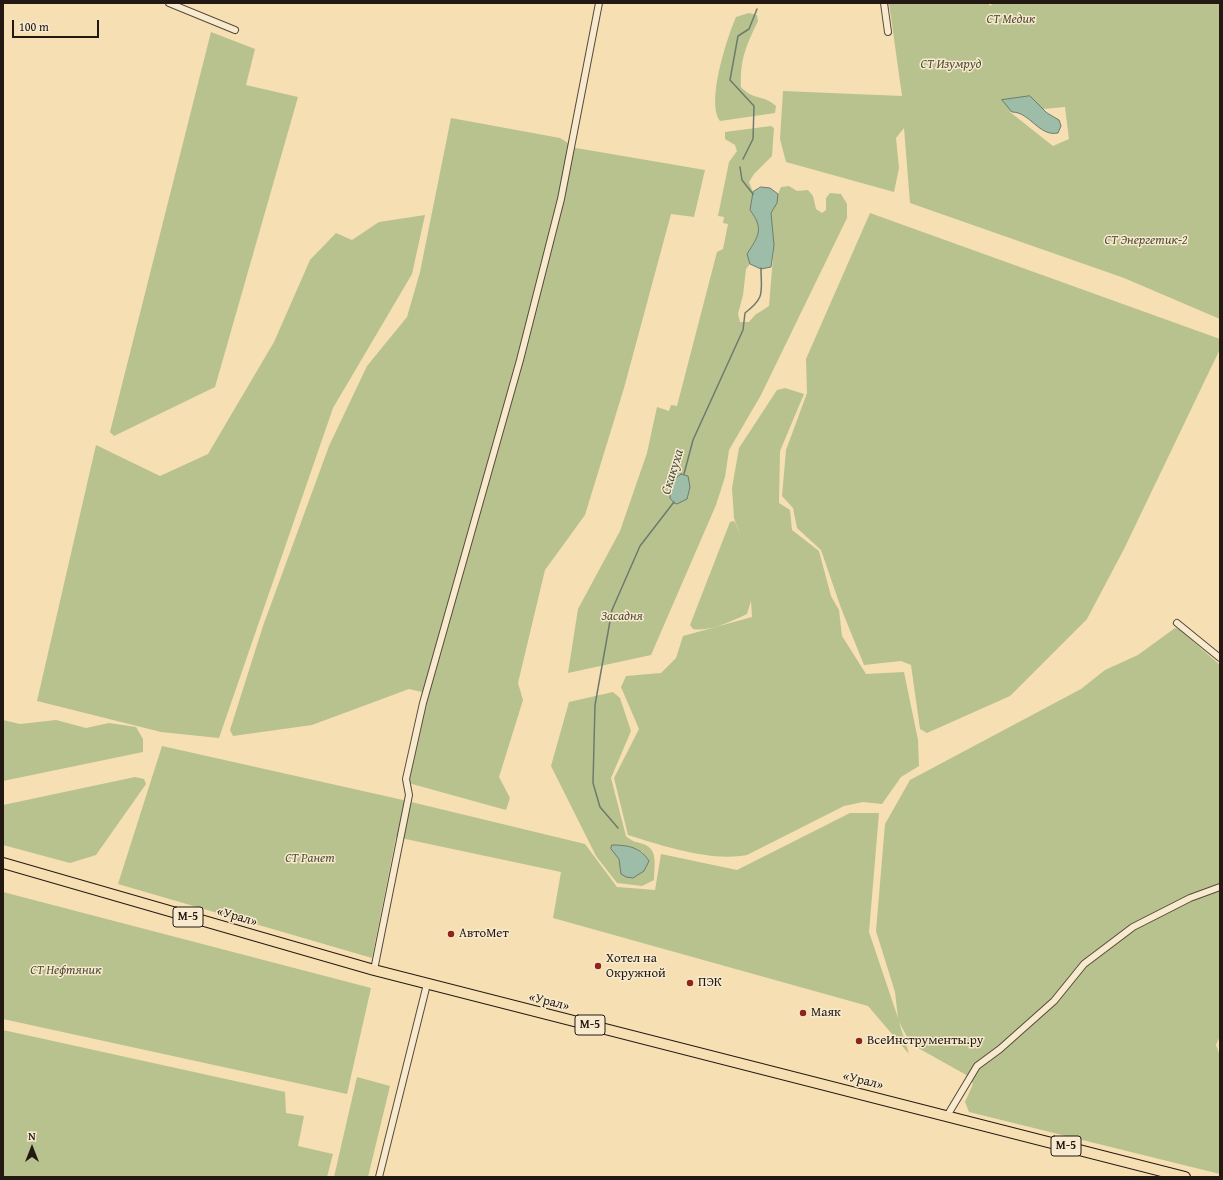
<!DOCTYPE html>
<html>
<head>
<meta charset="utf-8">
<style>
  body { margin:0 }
  #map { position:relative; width:1223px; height:1180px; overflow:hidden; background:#f5dfb3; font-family:"Gentium Book Plus",serif }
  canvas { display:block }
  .frame { position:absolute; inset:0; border:4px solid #241912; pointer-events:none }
  .north { position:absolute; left:12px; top:1128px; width:40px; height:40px; -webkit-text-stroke:3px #f8eace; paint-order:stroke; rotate:0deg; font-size:11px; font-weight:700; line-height:16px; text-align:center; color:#241912 }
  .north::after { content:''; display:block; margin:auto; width:14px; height:18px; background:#241912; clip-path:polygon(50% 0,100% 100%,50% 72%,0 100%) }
  .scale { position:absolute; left:12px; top:20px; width:87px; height:18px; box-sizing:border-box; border:2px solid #241912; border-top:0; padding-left:5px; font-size:12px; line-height:14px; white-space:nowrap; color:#241912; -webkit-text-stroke:3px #f8eace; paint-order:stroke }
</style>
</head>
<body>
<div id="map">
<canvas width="1223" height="1180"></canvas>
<div class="frame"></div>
<div class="north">N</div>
<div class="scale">100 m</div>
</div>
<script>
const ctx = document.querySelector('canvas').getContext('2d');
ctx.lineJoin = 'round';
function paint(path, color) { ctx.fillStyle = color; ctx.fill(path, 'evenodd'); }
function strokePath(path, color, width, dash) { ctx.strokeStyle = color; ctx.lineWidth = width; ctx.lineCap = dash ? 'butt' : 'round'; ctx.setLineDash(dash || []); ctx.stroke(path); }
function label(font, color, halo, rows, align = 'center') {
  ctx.font = font + ' "Gentium Book Plus",serif'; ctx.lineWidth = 3; ctx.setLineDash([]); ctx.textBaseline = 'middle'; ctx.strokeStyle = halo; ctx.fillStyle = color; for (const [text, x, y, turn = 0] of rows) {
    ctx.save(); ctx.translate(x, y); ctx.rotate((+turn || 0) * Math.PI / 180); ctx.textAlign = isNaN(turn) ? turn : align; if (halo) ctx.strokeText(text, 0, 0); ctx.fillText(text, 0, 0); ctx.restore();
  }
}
const green = new Path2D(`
  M889,3H987L991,6L992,3H1220V319L1124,278L910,203L904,128L896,138L899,168L894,192L786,162L780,139L783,91L902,96ZM1065,107L1069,139L1053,146L1010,112Z
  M749,13L757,15L758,21C746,46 740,59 741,87C754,101 763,94 776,106L775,113L720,121C706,102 727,38 736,17Z
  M211,32L255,49L246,85L298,97L215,387L114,436L110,432Z
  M451,118L560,138L576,148L705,170L694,217L671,214L624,388L585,515L545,570L518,683L523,700L499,777L510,798L506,810L412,784L407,780L426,693L409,689L312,725L233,736L230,730L263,626L329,446L367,366L407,317L420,272Z
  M771,126L774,128L772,156L754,174L749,182L753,192L750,210C764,229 759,235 747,254L750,264L746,269L743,295L738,314L740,322H749L755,315L769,306L774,245L771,213L777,203L778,194L781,187L789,186L797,191L808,190L813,196L816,209L822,213L826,210V198L830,193L841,194L847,204V218L761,395L729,450L725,477L716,505L651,655L568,673L578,609L620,531L647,453L657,407L669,411L671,405L677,406L717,252L723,249L728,224L723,223L724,217L718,216L729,162L737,151L735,145L725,139V132Z
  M870,213L1220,339V349L1124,549L1087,619L1010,696L927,733L920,729L911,665L901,661L864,665L841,608L821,550L797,528L793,508L782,496L786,450L807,393L806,359Z
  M425,215L412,274L333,408L219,738L161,732L37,701L96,445L160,476L208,454L274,342L310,260L336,233L352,240L379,222Z
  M785,388L804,394L780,451L779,503L790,510L792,530L819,551L831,596L839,610L842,636L866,674L904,672L918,740L919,766L901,777L882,804L863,802L844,806L747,855C711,862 663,846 628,835L614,778L639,729L621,687L626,676L661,673L676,658L683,636L752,617L751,601L747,614C732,621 710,632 693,629L690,625L730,522L733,521L735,522L741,537L734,518L732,488L739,448L777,390Z
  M1175,628L1179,629L1220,665V1036L1216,1045L1220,1056V1174L969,1112L965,1102L973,1084L968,1076L911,1044L899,1022L909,1054L868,1006L553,918L561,872L396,837L372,958L118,884L162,746L403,800L585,844L617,887L655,890L661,854L737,870L850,813H879L869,932L898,1018L895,992L876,931L885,824L910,780L1081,689L1105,670L1138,655Z
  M613,692L620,698L631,731L611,778L626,836C631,841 636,842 643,844C659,849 654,866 654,880L642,886L617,883L596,856L551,766L569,702ZM618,845L643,852L621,874Z
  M3,720L20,724L56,720L86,728L109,723L136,727L143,739V752L3,781Z
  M135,777L144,779L146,784L96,855L70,863L3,845V805Z
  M3,892L371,988L347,1094L3,1019Z
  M3,1030L285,1092L286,1113L304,1116L298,1146L333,1154L327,1177H3Z
  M357,1077L390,1086L368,1177H334Z`);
const water = new Path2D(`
  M1030,96L1047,113L1059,120L1061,126L1058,133C1039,137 1030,112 1012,112L1002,100Z
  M761,187L770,188L778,194L777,203L771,213L774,245L771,267L761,269L750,264L747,254C759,235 764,229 750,210L753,192Z
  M681,474L688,476L690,487L687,499L677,504L674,503L670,498C670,487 672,480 681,474Z
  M612,845C628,845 640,847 649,861L644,871L633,878L626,877L621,874L619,859L611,849Z`);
const stream = new Path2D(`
  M743,159L753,139L754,106L730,80L738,36L749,29L757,9
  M740,167L742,180L753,194
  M684,474L693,440L743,330L745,313C766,297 761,292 761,268
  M618,828L600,807L593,783L595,705L612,610L640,546L674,502`);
const minor = new Path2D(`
  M169,3L235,30
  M884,3L888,32
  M1177,623L1220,658
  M374,970L409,795L406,779L423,703L520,360L561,199L599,3
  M947,1116L977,1066L1000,1049L1054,1001L1084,964L1133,927L1190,898L1220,887
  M379,1177L427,984`);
const trunk = new Path2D(`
  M3,863L374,970L1185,1177`);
const markers = [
  [451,934,4,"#8f2418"],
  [598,966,4,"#8f2418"],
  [690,983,4,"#8f2418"],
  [803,1013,4,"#8f2418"],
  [859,1041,4,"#8f2418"]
];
const shields = [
  [188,917,30],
  [590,1025,30],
  [1066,1146,30]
];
const shieldNames = [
  ["М-5",188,917],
  ["М-5",590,1025],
  ["М-5",1066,1146]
];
const parkNames = [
  ["СТ Медик",1011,20],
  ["СТ Изумруд",951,65],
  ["СТ Энергетик-2",1146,241],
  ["Засадня",622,617],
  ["СТ Ранет",310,859],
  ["СТ Нефтяник",66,971]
];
const streetNames = [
  ["«Урал»",237,917,16],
  ["«Урал»",549,1002,14],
  ["«Урал»",863,1081,14]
];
const poiNames = [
  ["АвтоМет",459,934],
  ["Хотел на",606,959],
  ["Окружной",606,974],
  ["ПЭК",698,983],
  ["Маяк",811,1013],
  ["ВсеИнструменты.ру",867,1041]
];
const waterNames = [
  ["Скакуха",673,472,-73]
];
paint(green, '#b8c28f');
paint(water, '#9dbda9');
strokePath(water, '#6d7b6d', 1);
strokePath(stream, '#6d7b6d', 1.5);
strokePath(minor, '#584a3a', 8);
strokePath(trunk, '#241912', 12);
strokePath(minor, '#f8eace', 6);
strokePath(trunk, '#f5dfb3', 10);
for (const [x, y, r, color] of markers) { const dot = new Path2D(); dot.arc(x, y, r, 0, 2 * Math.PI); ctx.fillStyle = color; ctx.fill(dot); strokePath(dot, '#f8eace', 1.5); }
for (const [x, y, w] of shields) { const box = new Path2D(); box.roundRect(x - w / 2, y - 10, w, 20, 3); ctx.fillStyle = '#f8eace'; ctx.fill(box); strokePath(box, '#241912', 1); }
label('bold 12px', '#241912', null, shieldNames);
label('italic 13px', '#504c38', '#f8eace', parkNames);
label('13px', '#241912', '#f8eace', streetNames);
label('13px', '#241912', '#f8eace', poiNames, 'left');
label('italic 14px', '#4e5247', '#f8eace', waterNames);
</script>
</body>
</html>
